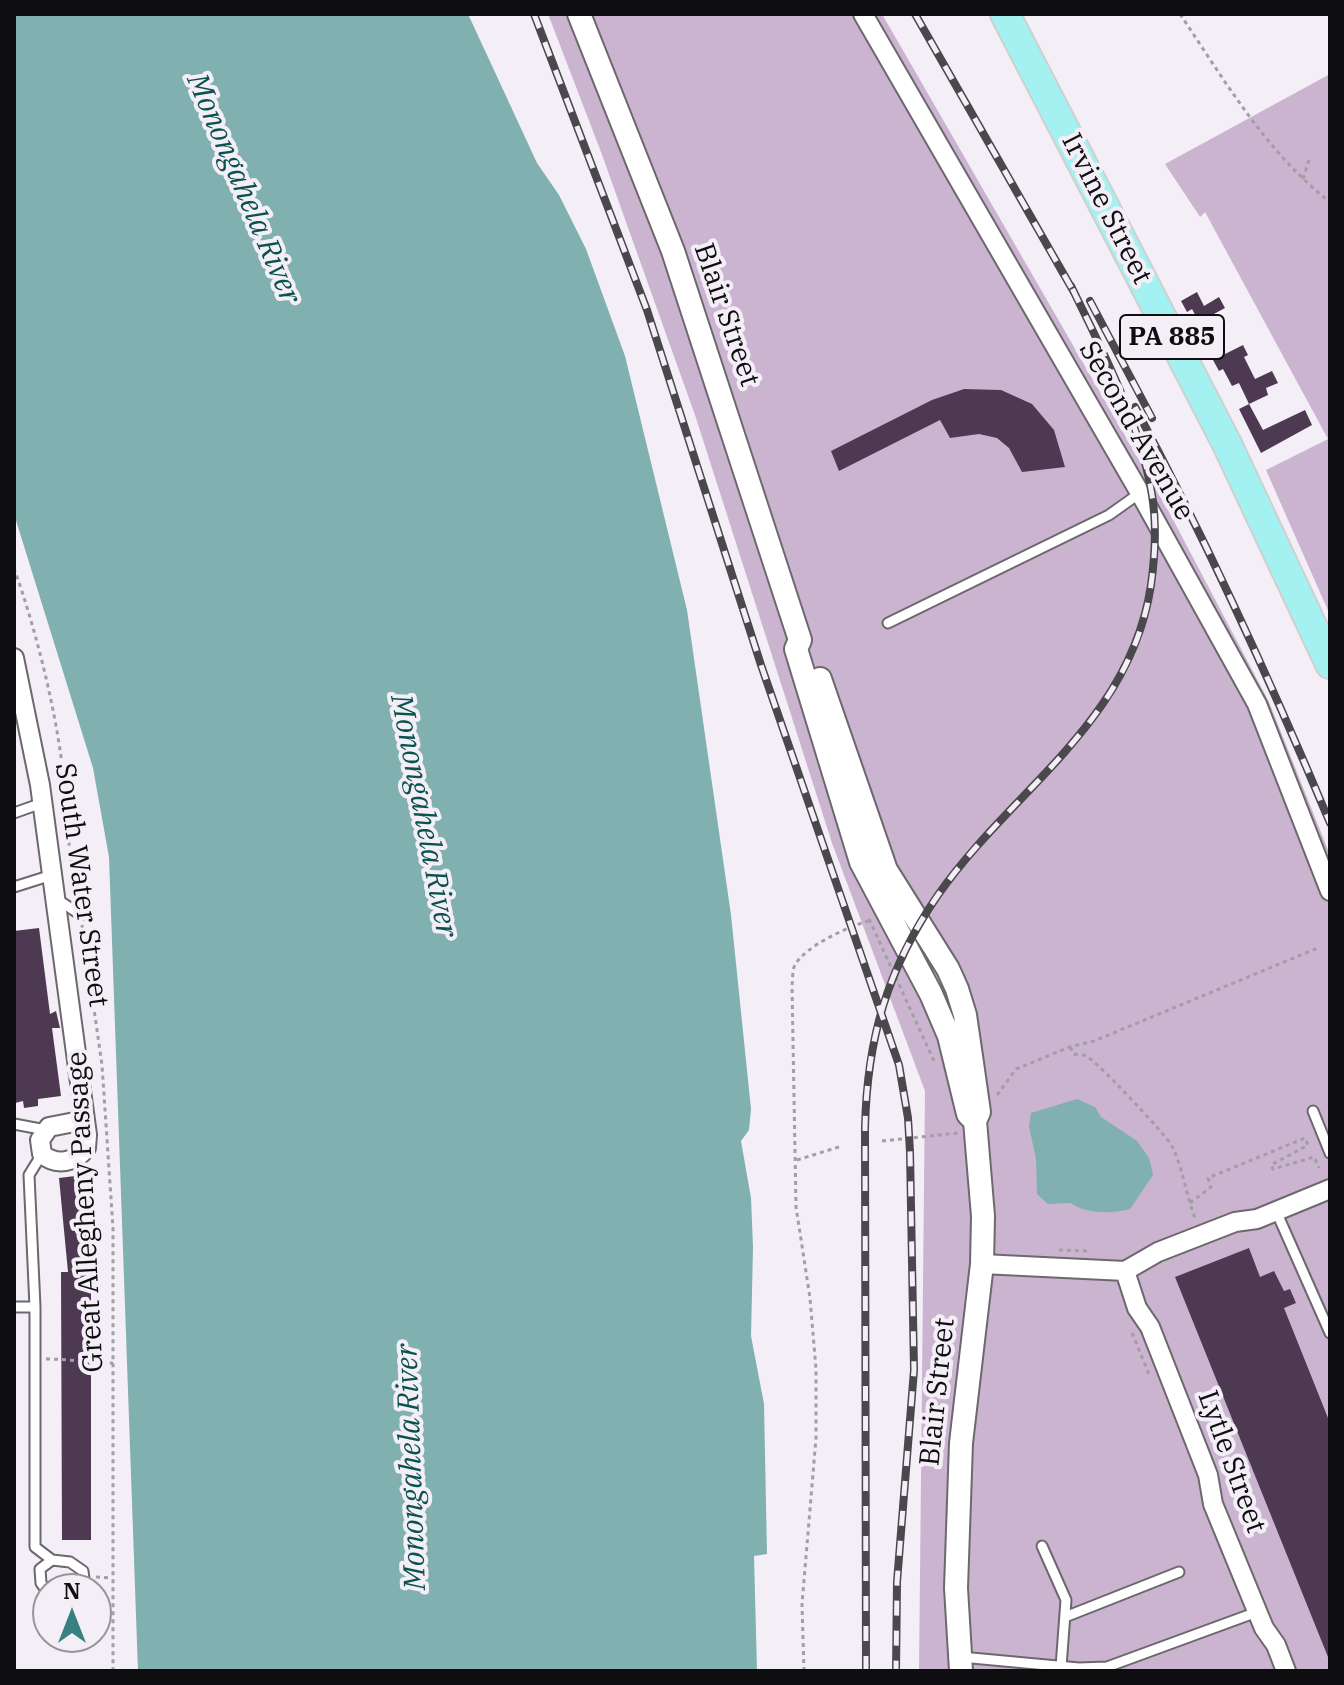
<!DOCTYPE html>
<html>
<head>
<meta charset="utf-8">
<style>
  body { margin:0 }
  #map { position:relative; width:1344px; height:1685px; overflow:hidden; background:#f4eef6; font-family:"IBM Plex Serif",serif }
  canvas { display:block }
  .frame { position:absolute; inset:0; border:16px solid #0e0d0f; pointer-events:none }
  .north { position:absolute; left:32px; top:1573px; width:80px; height:80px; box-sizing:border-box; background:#f4eef6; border:2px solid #98949a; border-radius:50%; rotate:0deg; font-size:22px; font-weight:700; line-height:32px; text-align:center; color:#0e0d0f }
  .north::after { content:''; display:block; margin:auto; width:28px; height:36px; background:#388180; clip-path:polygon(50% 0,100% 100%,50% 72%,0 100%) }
</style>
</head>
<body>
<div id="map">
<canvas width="1344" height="1685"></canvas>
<div class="frame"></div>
<div class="north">N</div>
</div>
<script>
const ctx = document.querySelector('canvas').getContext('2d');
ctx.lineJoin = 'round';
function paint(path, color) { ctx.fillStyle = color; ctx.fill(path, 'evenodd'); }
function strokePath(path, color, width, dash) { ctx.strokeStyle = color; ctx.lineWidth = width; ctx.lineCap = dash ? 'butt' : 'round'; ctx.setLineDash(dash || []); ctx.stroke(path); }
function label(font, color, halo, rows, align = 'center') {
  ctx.font = font + ' "IBM Plex Serif",serif'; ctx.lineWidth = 8; ctx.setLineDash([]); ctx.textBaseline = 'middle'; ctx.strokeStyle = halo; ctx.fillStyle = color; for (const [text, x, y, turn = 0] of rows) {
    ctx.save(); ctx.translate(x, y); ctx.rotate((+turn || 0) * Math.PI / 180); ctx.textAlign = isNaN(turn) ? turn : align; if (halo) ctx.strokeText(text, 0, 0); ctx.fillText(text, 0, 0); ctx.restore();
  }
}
const green = new Path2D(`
  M548,14H882L1168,510L1269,702L1330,855V1671H919L925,1091L832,843L696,418L601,152Z
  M1330,74V615L1266,470L1328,439L1205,212L1200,217L1165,164Z`);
const water = new Path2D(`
  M14,14H468L537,163L559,195L586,249L625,356L687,610L731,915L751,1109L749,1130L741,1141L751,1198L753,1247L751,1336L764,1404L767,1554L754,1556L757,1671H138L109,857L93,768L14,514Z
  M1077,1099L1095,1107L1101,1117L1137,1141L1149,1158L1153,1175L1130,1209C1113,1214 1085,1214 1071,1203L1048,1204L1037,1194L1036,1159L1029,1126L1031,1113Z`);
const building = new Path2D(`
  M1197,292L1204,306L1219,297L1225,308L1199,322L1192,309L1187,312L1181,301Z
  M1243,345L1248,355L1244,357L1255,379L1272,371L1278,383L1266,388L1268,395L1249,404L1239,383L1232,386L1223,369L1219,371L1213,360Z
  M964,389L1001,390L1032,404L1054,430L1065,467L1022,472L1009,448L997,438L979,434L950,438L940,420L839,471L831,451L932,400Z
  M1249,404L1263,430L1305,410L1312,425L1261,453L1239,409Z
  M39,928L50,1014L56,1011L60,1028H52L61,1096L38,1099V1106L24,1108L23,1101L15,1103L14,1094V931Z
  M83,1175L91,1255V1540H62L61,1272H68L59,1178Z
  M1249,1248L1260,1277L1274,1271L1284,1291L1290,1289L1296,1303L1284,1308L1330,1423V1662L1175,1277Z`);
const path = new Path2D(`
  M1180,14C1225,81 1266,152 1330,202
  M1303,179L1309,160
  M14,568C35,627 54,702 62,764C68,809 66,854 79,897
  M869,919L934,1061
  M82,925L102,1065L113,1228V1671
  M1070,1047L1074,1054C1078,1055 1082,1054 1086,1056C1095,1059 1167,1136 1172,1146C1183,1169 1186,1194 1195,1218
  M997,1095L1016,1069L1070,1047L1094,1041L1320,947
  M882,1141L958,1133
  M797,1160L842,1146
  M1190,1203L1211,1187L1208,1178L1305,1138L1308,1145L1271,1165L1273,1169L1314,1157L1319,1168
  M1059,1250L1087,1251
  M1132,1333L1149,1374
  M46,1359C69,1359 90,1363 113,1363
  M96,1577L112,1578
  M804,1671L802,1604L816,1438V1369L810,1298L796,1207L792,985C793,979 792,970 795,965C804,947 849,926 868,921`);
const service = new Path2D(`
  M888,623L1109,515L1140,493
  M14,813L42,803
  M14,887L52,875
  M55,898L81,915
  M1313,1111L1330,1153
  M14,1124L46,1130
  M42,1154L29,1175L35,1307V1547L52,1560L70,1562L83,1571L85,1586L82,1589
  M1276,1211L1330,1333
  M14,1307H35
  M1042,1546L1066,1600L1061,1667
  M48,1593L41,1583L40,1569L52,1560
  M1065,1617L1179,1572
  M961,1657L1079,1668L1107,1667L1257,1612`);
const minor = new Path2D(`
  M863,14L1140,493L1257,704L1330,891
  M14,658L40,785L87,1135L86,1148C75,1163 56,1166 42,1154L40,1140L49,1127L85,1120
  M982,1264L1125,1271L1158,1252L1235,1222L1257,1219L1330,1189
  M1125,1271L1137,1308L1150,1327L1208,1475L1213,1504L1264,1628L1276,1645L1286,1671`);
const tertiary = new Path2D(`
  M579,14L673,251L800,640L796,649L861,862L931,994L949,1036L968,1114L975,1121
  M820,679L886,870L948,969L957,989L965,1015L972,1063L979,1112L975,1121L983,1216L982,1264L961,1443L956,1588L961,1671`);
const primary = new Path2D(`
  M1005,14L1227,444L1330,664`);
const rail = new Path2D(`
  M534,14L647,310L761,665L899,1065L908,1118L910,1152L914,1370L897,1582L896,1671
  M915,14L1075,294
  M1090,301L1152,418
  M1135,407C1207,542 1271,682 1330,823
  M866,1671L865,1128C867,1039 887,969 938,895C1012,789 1130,724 1151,585C1155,556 1157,525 1152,495C1140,422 1103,352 1071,286`);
const shields = [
  [1172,337,104]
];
const shieldNames = [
  ["PA 885",1172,337]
];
const streetNames = [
  ["Irvine Street",1106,209,63],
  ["Blair Street",726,315,71],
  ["Second Avenue",1136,431,60],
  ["South Water Street",81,885,82],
  ["Great Allegheny Passage",86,1212,-93],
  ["Blair Street",938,1392,-84],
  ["Lytle Street",1231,1462,70]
];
const waterNames = [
  ["Monongahela River",243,189,67],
  ["Monongahela River",423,816,79],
  ["Monongahela River",412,1467,-92]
];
paint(green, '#cbb4d0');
paint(water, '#80b0af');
paint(building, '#4e3953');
strokePath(service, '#6d686e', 13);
strokePath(minor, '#6d686e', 22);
strokePath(tertiary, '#6d686e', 26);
strokePath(primary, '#cfcfcf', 32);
strokePath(path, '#a29ea4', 3, [4, 4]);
strokePath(service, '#fff', 9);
strokePath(minor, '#fff', 18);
strokePath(tertiary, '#fff', 22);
strokePath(primary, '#a3f2f1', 28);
strokePath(rail, '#4a484c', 8);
strokePath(rail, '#f4eef6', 5, [15]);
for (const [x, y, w] of shields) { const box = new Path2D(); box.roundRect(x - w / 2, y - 22, w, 44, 6); ctx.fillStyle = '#f4eef6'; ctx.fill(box); strokePath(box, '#0e0d0f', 2); }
label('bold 26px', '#0e0d0f', null, shieldNames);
label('28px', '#0e0d0f', '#f4eef6', streetNames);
label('italic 30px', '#095251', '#f4eef6', waterNames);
</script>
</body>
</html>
